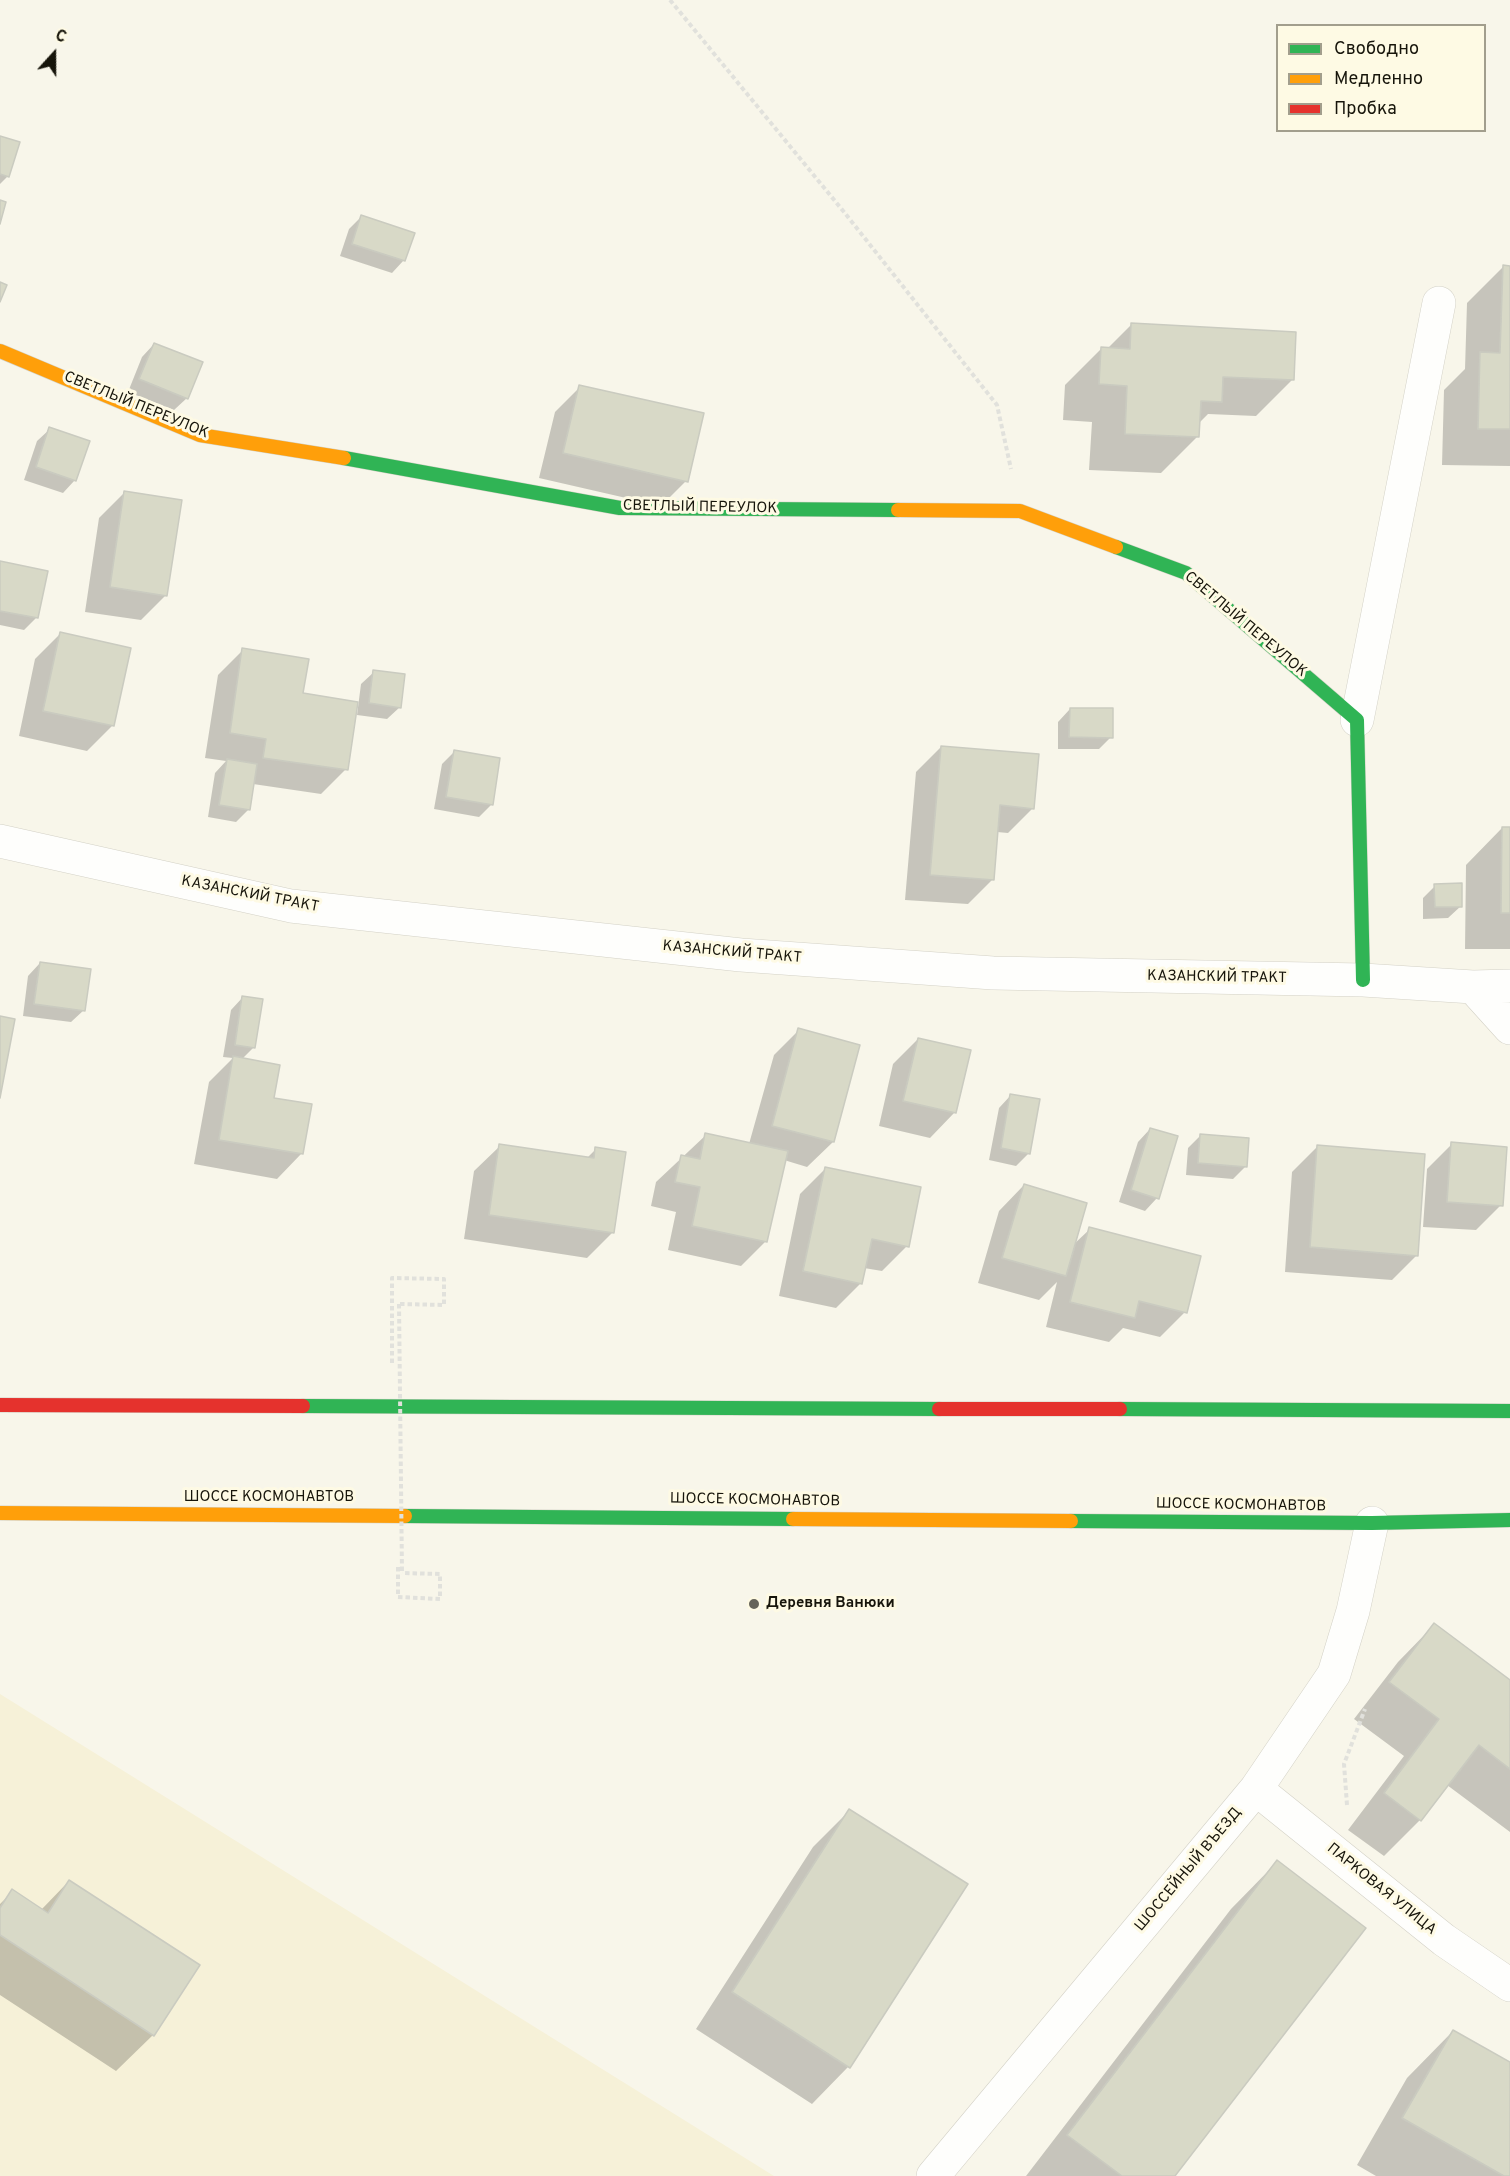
<!DOCTYPE html>
<html>
<head>
<meta charset="utf-8">
<style>
  body { margin:0 }
  #map { position:relative; width:1510px; height:2176px; overflow:hidden; background:#f8f6ea; font-family:Overpass,sans-serif }
  canvas { display:block }
  .legend { position:absolute; left:1276px; top:24px; width:210px; height:108px; box-sizing:border-box; background:#fefae4; border:2px solid #a29e8d; margin:0; padding:8px 10px; list-style:none; font-size:18px; color:#17150b }
  .legend li { display:flex; align-items:center; gap:12px; height:30px }
  .legend b { width:30px; border:2px solid #a29e8d }
  .north { position:absolute; left:24px; top:24px; width:60px; height:60px; -webkit-text-stroke:4px #fefae4; paint-order:stroke; rotate:21deg; font-size:16px; font-weight:700; line-height:24px; text-align:center; color:#17150b }
  .north::after { content:''; display:block; margin:auto; width:21px; height:27px; background:#17150b; clip-path:polygon(50% 0,100% 100%,50% 72%,0 100%) }
</style>
</head>
<body>
<div id="map">
<canvas width="1510" height="2176"></canvas>
<ul class="legend">
<li><b style="height:8px;background:#30b455"></b>Свободно</li>
<li><b style="height:8px;background:#ff9f0a"></b>Медленно</li>
<li><b style="height:8px;background:#e5322d"></b>Пробка</li>
</ul>
<div class="north">С</div>
</div>
<script>
const ctx = document.querySelector('canvas').getContext('2d');
ctx.lineJoin = 'round';
function paint(path, color) { ctx.fillStyle = color; ctx.fill(path, 'evenodd'); }
function strokePath(path, color, width, dash) { ctx.strokeStyle = color; ctx.lineWidth = width; ctx.lineCap = dash ? 'butt' : 'round'; ctx.setLineDash(dash || []); ctx.stroke(path); }
function label(font, color, halo, rows, align = 'center') {
  ctx.font = font + ' Overpass,sans-serif'; ctx.lineWidth = 6; ctx.setLineDash([]); ctx.textBaseline = 'middle'; ctx.strokeStyle = halo; ctx.fillStyle = color; for (const [text, x, y, turn = 0] of rows) {
    ctx.save(); ctx.translate(x, y); ctx.rotate((+turn || 0) * Math.PI / 180); ctx.textAlign = isNaN(turn) ? turn : align; if (halo) ctx.strokeText(text, 0, 0); ctx.fillText(text, 0, 0); ctx.restore();
  }
}
const built = new Path2D(`
  M0,1694L774,2176H0Z`);
const shadow = new Path2D(`
  M0,138L8,176L0,184Z
  M361,217L404,260L392,273L340,256L349,229Z
  M1503,267H1510V466L1442,465L1444,390L1465,369L1467,303Z
  M1131,325L1292,380L1256,416L1208,414L1199,423L1198,436L1161,473L1089,470L1092,422L1063,420L1065,385L1101,349H1107Z
  M154,344L187,398L174,410L128,392L142,357Z
  M580,387L686,481L661,506L539,478L555,412Z
  M50,429L75,480L63,493L24,480L37,441Z
  M124,493L166,595L141,620L85,612L99,518Z
  M0,562L36,618L24,630L0,625Z
  M60,634L112,726L87,751L19,736L35,659Z
  M243,650L302,695L346,769L321,794L253,784L249,809L236,822L208,817L215,773L226,761L205,758L218,675Z
  M374,672L400,707L387,719L357,715L361,684Z
  M1070,709L1111,737L1099,749H1058V722Z
  M941,747L1033,808L1008,833L997,832L993,879L968,904L905,900L916,772Z
  M455,751L499,759L491,805L479,817L434,809L442,764Z
  M1502,828H1510V949H1465L1466,865Z
  M1435,886L1461,906L1448,918L1423,919V898Z
  M40,963L84,1010L71,1022L23,1016L28,976Z
  M243,997L254,1047L242,1059L273,1099L302,1153L277,1179L194,1164L209,1082L233,1058L223,1057L231,1010Z
  M799,1030L833,1142L807,1167L784,1160L766,1241L741,1266L668,1250L676,1212L651,1206L656,1182L706,1135L749,1144L774,1055Z
  M918,1039L955,1112L930,1138L879,1126L893,1064Z
  M1011,1095L1029,1153L1016,1166L989,1160L999,1108Z
  M1150,1129L1157,1198L1145,1211L1119,1202L1138,1142Z
  M1201,1135L1245,1167L1233,1179L1186,1175L1188,1148Z
  M1452,1144L1501,1205L1476,1230L1423,1227L1427,1169Z
  M500,1146L586,1159L596,1149L612,1233L587,1258L464,1239L474,1171Z
  M1317,1147L1417,1255L1392,1280L1285,1272L1292,1172Z
  M825,1169L907,1246L882,1271L864,1268L861,1283L836,1308L779,1296L800,1194Z
  M1024,1185L1073,1245L1090,1229L1185,1312L1160,1337L1123,1328L1109,1342L1046,1327L1057,1282L1039,1300L978,1283L999,1211Z
  M1434,1625L1510,1682V1832L1447,1785L1420,1820L1384,1856L1348,1830L1404,1756L1354,1719L1398,1662Z
  M850,1810L966,1885L848,2067L812,2104L696,2029L813,1847Z
  M1277,1862L1174,2176H1026L1231,1909Z
  M69,1881L153,2035L116,2071L0,1995V1904L13,1891L41,1910Z
  M1453,2031L1510,2064V2176H1376L1357,2165L1407,2078Z`);
const building = new Path2D(`
  M0,136L20,142L9,177L0,174Z
  M0,200L6,202L0,224Z
  M361,215L415,233L405,261L352,244Z
  M1503,265L1510,266V429H1478L1480,352L1500,353Z
  M0,282L7,285L0,302Z
  M1131,323L1296,332L1294,380L1223,377L1222,402L1201,401L1199,437L1125,434L1127,386L1099,384L1101,347L1130,349Z
  M154,343L203,362L188,399L139,379Z
  M579,385L704,413L688,482L563,453Z
  M49,427L90,441L76,481L36,467Z
  M124,491L182,500L167,596L110,587Z
  M0,561L48,571L38,618L0,611Z
  M60,632L131,648L114,726L43,711Z
  M242,648L309,659L303,693L358,702L348,770L263,758L266,739L230,733Z
  M373,670L405,674L401,708L369,703Z
  M1070,708H1113V738L1069,737Z
  M941,746L1039,754L1034,809L1000,805L994,880L930,875Z
  M454,750L500,758L493,805L446,797Z
  M227,759L257,764L250,810L219,805Z
  M1502,827H1510V913H1501Z
  M1462,883V907H1435L1434,884Z
  M40,962L91,969L85,1011L34,1004Z
  M242,996L263,999L255,1048L235,1045Z
  M0,1016L15,1019L0,1098Z
  M798,1028L860,1045L834,1142L772,1126Z
  M918,1038L971,1050L956,1113L903,1101Z
  M233,1056L280,1065L274,1098L312,1104L303,1154L219,1140Z
  M1010,1094L1040,1099L1030,1154L1001,1148Z
  M1150,1128L1178,1136L1159,1199L1131,1190Z
  M705,1133L788,1151L767,1242L692,1226L700,1187L675,1182L681,1155L700,1159Z
  M1200,1134L1249,1138L1247,1167L1198,1163Z
  M1451,1142L1507,1147L1503,1206L1447,1202Z
  M499,1144L594,1158L595,1147L626,1152L614,1233L489,1215Z
  M1317,1145L1425,1154L1418,1256L1310,1247Z
  M825,1167L921,1187L909,1247L872,1239L862,1284L803,1271Z
  M1024,1184L1087,1203L1066,1276L1002,1258Z
  M1089,1227L1201,1256L1187,1313L1139,1301L1135,1318L1070,1302Z
  M1434,1623L1510,1680V1769L1479,1745L1421,1821L1384,1793L1439,1719L1389,1682Z
  M849,1809L968,1884L850,2068L732,1992Z
  M1277,1860L1366,1928L1175,2176H1122L1067,2135Z
  M69,1880L200,1965L154,2036L0,1935V1908L12,1889L48,1913Z
  M1453,2030L1510,2062V2176H1504L1402,2118Z`);
const path = new Path2D(`
  M670,0L844,212L997,405L1011,469
  M392,1363V1278L444,1279V1305L399,1304
  M398,1567V1597L440,1599V1574L402,1573
  M1347,1805L1344,1764L1365,1709`);
const street = new Path2D(`
  M1357,720L1439,303
  M0,841L291,906L741,955L993,973L1363,980L1473,987L1510,986
  M1473,987L1510,1028
  M1256,1789L1444,1940L1510,1985
  M933,2176L1256,1789L1334,1674L1353,1611L1372,1523`);
const fast = new Path2D(`
  M344,458L620,508L898,510
  M1116,547L1186,573L1357,720L1363,980
  M303,1406L939,1409
  M1120,1409L1510,1411
  M405,1516L793,1519
  M1071,1521L1372,1523L1510,1520`);
const slow = new Path2D(`
  M0,351L200,435L344,458
  M898,510L1020,511L1116,547
  M0,1513L405,1516
  M793,1519L1071,1521`);
const jam = new Path2D(`
  M0,1405L303,1406
  M939,1409H1120`);
const pathBridge = new Path2D(`
  M399,1304L402,1573`);
const markers = [
  [754,1604,6,"#666459"]
];
const streetNames = [
  ["СВЕТЛЫЙ ПЕРЕУЛОК",136,406,22],
  ["СВЕТЛЫЙ ПЕРЕУЛОК",700,508,1],
  ["СВЕТЛЫЙ ПЕРЕУЛОК",1245,625,40],
  ["КАЗАНСКИЙ ТРАКТ",250,895,11],
  ["КАЗАНСКИЙ ТРАКТ",732,953,5],
  ["КАЗАНСКИЙ ТРАКТ",1217,978,1],
  ["ШОССЕ КОСМОНАВТОВ",269,1498],
  ["ШОССЕ КОСМОНАВТОВ",755,1501,1],
  ["ШОССЕ КОСМОНАВТОВ",1241,1506,1],
  ["ШОССЕЙНЫЙ ВЪЕЗД",1189,1870,-50],
  ["ПАРКОВАЯ УЛИЦА",1381,1890,39]
];
const poiNames = [
  ["Деревня Ванюки",766,1604]
];
paint(built, '#f6f1d8');
paint(shadow, '#0003');
paint(building, '#d8d9c7');
strokePath(building, '#cacbc0', 1.5);
strokePath(street, '#d3d1c6', 34);
strokePath(fast, '#d3d1c6', 15);
strokePath(slow, '#d3d1c6', 15);
strokePath(jam, '#d3d1c6', 15);
strokePath(path, '#e1e1dc', 4, [4.5, 3]);
strokePath(street, '#fefefc', 33);
strokePath(fast, '#30b455', 14);
strokePath(slow, '#ff9f0a', 14);
strokePath(jam, '#e5322d', 14);
strokePath(pathBridge, '#e1e1dc', 4, [4.5, 3]);
for (const [x, y, r, color] of markers) { const dot = new Path2D(); dot.arc(x, y, r, 0, 2 * Math.PI); ctx.fillStyle = color; ctx.fill(dot); strokePath(dot, '#fefae4', 2); }
label('15px', '#17150b', '#fefae4', streetNames);
label('bold 15px', '#17150b', '#fefae4', poiNames, 'left');
</script>
</body>
</html>
